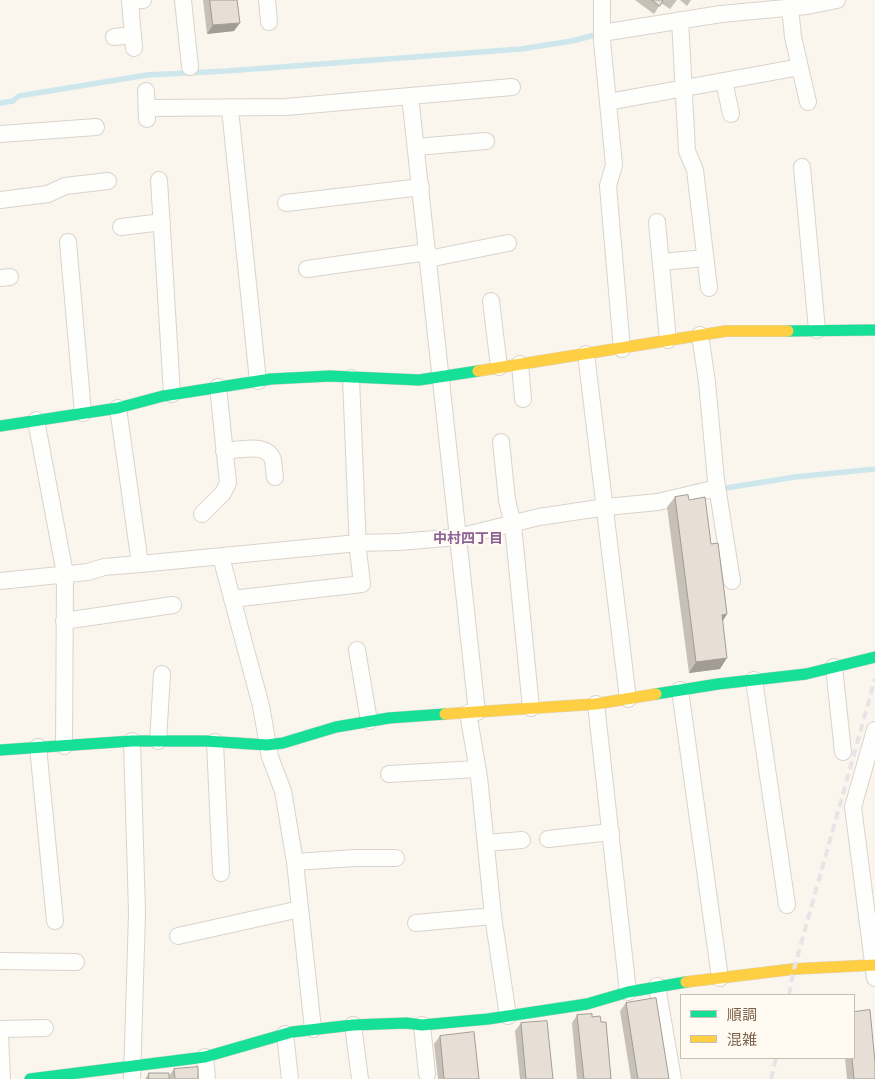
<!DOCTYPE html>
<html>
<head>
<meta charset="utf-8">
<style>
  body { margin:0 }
  #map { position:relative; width:875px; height:1079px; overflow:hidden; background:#faf6ee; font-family:"Archivo Narrow","Noto Sans JP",sans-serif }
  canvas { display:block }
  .legend { position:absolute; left:680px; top:994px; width:175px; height:65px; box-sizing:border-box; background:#fffbf3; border:1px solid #cbbdaf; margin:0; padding:6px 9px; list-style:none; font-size:15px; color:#7d6149 }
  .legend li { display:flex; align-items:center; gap:10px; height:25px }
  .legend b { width:25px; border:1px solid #cbbdaf }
</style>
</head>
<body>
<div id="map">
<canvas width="875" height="1079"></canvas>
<ul class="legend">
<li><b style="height:6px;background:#16e098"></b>順調</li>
<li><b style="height:6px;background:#ffcf43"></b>混雑</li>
</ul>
</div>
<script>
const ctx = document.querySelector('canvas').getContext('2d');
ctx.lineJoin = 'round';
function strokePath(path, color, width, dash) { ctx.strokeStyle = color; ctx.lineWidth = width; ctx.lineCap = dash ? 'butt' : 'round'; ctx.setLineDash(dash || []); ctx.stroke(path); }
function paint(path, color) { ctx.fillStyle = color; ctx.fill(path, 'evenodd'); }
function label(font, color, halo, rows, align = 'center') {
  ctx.font = font + ' "Archivo Narrow","Noto Sans JP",sans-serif'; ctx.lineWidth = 4; ctx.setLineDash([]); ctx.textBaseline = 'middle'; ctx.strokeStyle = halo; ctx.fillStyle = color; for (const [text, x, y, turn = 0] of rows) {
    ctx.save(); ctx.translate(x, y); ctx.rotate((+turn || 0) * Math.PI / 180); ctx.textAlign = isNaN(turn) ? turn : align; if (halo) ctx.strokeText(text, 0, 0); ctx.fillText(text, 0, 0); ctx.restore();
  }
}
const stream = new Path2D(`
  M0,103L13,101L19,96L147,75L227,71L521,49L572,41L595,35
  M726,488L795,477L875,469`);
const street = new Path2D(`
  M183,0L190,67
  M267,0L269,22
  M602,0V41L614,165L608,186L622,349
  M790,7L793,37L808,102
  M680,20L687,151L695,170L709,288
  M602,33L721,14L807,6L837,0
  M114,37L133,35
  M134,48L130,1L143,0
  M724,81L731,114
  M146,91L147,119
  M410,96L477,712
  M608,102L800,67
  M147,108L286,107L512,87
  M230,109L258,381
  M0,134L96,127
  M416,147L486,141
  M802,167L817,330
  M159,180L172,394
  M0,200L48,194L65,186L108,181
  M286,203L421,187
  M657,222L668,340
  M121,227L162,222
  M68,242L83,413
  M428,259L508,243
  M661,262L705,258
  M307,269L428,252
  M0,278L10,277
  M491,301L499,367
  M700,335L707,382L716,480L732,581
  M586,354L628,699
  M520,364L523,399
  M118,408L140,564
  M36,420L65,574L64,746
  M501,442L507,500L513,525L531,708
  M224,451C238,450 268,442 273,460C274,465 274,472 275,477
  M202,514L223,493L228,483L218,387
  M221,557L261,706L270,757L283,791L295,862L313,1029
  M0,581L88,572L104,567L140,564L358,543L399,542L458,537L539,517L606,507L658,502L717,488
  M232,599L362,584L358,550L351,378
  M64,621L173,605
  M357,650L369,721
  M834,667L843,752
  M754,680L787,905
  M680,690L720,978
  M596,704L628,992
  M468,713L479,777L493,916L508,1016
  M875,730L853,807L875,978
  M158,741L162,674
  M215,742L221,873
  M38,747L55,921
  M389,774L477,769
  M548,839L611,832
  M486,843L522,840
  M295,862L355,858H396
  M416,923L493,916
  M178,936L300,909
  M0,961L76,962
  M657,986L673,1079
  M353,1025L360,1079
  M422,1025L427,1074
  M0,1029L45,1028
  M285,1034L290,1079
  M0,1035L2,1079
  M205,1057L207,1079
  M132,1079L137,913L132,741`);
const fast = new Path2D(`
  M788,331L875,330
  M0,426L118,408L163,396L271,379L330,376L419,380L478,371
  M656,694L718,684L806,674L875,657
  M0,750L132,741H205L267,745L283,743L336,727L389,718L445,714
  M30,1079L205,1057L292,1032L353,1025L406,1023L422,1025L488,1019L587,1004L628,992L686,982`);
const slow = new Path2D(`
  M478,371L726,331H788
  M445,714L596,704L656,694
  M686,982L794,969L875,965`);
const rail = new Path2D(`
  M789,995L794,969L875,679
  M771,1079L776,1058`);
const wall = new Path2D(`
  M203,0H237L234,31L207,34Z
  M635,0H677L670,9L661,3L654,14Z
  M680,0H691L687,6Z
  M675,497L711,544L727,614L723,621L720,669L689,673L667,507Z
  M626,1003L669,1079H631L620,1011Z
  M577,1015L592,1017L601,1022L611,1079H577L572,1023Z
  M521,1023L553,1079H520L515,1031Z
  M440,1036L479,1079H438L434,1044Z
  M845,1058H854L875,1079H847Z
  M174,1069L198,1079H145L149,1073L169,1076Z`);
const shadedWall = new Path2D(`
  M240,23L234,31L207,34L213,25Z
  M727,614L720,625L722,615Z
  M727,658L720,669L689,673L696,662Z`);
const building = new Path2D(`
  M210,0H237L240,23L213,25Z
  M652,0H663L660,6Z
  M688,495L689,500L705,497L711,544L718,543L727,614L722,615L727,658L696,662L675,497Z
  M656,998L669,1079H638L626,1003Z
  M870,1010L875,1062V1079H854L852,1058H854V1012Z
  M592,1014V1017L600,1016L601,1022H606L611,1079H584L577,1015Z
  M547,1021L553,1079H526L521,1023Z
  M474,1032L479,1079H444L440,1036Z
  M198,1067V1079H175L174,1069Z
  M149,1073H169V1079H149Z`);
const neighbourhoodNames = [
  ["中村四丁目",468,539]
];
strokePath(stream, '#cee7ec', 5.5);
strokePath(street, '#dad3cc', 18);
strokePath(fast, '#d9d2c9', 12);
strokePath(slow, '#d9d2c9', 12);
strokePath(street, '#fefefc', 16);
strokePath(fast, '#16e098', 11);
strokePath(slow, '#ffcf43', 11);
strokePath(rail, '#e7e3e7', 4, [8, 5]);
paint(wall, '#c7c0b7');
paint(shadedWall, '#a29c95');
paint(building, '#e7dfd5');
strokePath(building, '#a29c95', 1);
label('bold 14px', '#8c6299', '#fffbf3', neighbourhoodNames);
</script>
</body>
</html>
